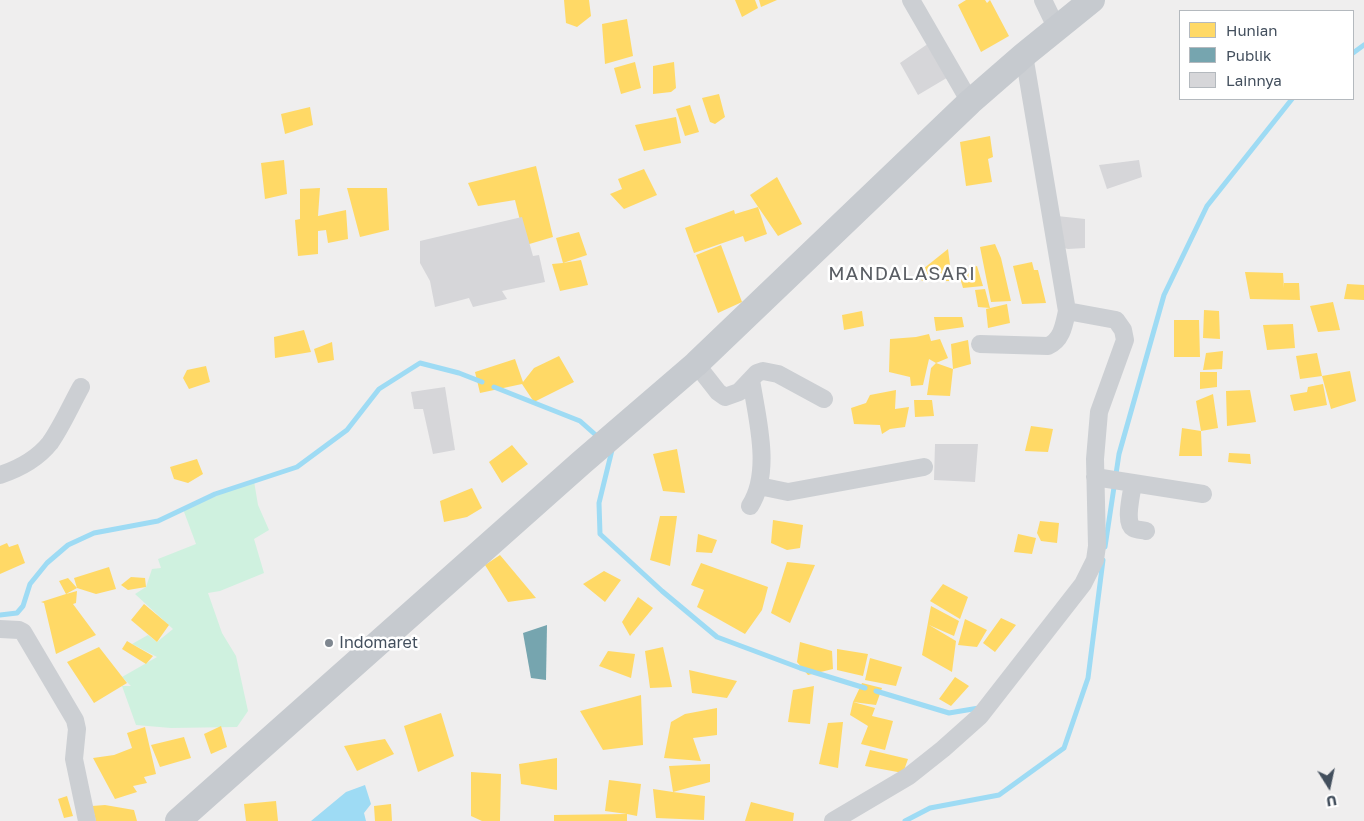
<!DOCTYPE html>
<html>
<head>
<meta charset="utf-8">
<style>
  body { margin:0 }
  #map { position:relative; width:1364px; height:821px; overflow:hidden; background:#efeeee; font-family:"Golos Text",sans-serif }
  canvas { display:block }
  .legend { position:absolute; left:1179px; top:10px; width:175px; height:90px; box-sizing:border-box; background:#fff; border:1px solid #b4b9be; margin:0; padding:6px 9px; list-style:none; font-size:15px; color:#434f5d }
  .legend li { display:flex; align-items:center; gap:10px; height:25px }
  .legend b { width:25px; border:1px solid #b4b9be }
  .north { position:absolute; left:1304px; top:761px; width:50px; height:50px; -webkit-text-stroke:4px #fff; paint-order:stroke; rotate:170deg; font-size:14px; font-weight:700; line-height:20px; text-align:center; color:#434f5d }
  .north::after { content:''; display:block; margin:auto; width:18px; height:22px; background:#434f5d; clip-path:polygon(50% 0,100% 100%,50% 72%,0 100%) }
</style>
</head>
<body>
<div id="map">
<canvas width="1364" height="821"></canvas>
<ul class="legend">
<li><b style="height:14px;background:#ffd966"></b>Hunian</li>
<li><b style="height:14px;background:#76a5af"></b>Publik</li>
<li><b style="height:14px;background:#d6d6d9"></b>Lainnya</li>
</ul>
<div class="north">U</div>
</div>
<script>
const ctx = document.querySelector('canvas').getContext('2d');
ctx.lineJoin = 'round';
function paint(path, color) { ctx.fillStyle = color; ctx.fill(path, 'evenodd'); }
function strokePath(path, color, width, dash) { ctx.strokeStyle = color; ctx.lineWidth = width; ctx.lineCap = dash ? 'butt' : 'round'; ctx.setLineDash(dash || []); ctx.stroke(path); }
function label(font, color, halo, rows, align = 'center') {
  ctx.font = font + ' "Golos Text",sans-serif'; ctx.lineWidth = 5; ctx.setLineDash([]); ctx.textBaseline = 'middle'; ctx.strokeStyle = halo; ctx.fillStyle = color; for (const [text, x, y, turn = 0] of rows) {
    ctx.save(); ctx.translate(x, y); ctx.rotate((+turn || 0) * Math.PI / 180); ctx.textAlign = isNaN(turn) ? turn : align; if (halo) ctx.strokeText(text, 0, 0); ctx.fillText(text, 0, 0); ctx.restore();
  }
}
const green = new Path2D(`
  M254,481L258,505L269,530L254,539L264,573L220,591L208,593L222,633L236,656L248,711L237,727L171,728L136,725L122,686H131L122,677L157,657L132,644L148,635L157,642L173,629L135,594L146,587L152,569L161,568L158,559L196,544L183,509Z`);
const water = new Path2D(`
  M365,785L371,804L364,813L366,821H311L346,792Z`);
const homes = new Path2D(`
  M564,0H589L591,16L577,27L566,23Z
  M735,0H755L758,8L742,17Z
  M759,0H777L761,7Z
  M966,0H985L987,3L990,0L1009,36L981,52L958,5Z
  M627,19L633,56L605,64L602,24Z
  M635,62L641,88L621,94L614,68Z
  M674,62L676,88L671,92L653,94V66Z
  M719,94L725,117L715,124L710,122L702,98Z
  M690,105L699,132L685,136L676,109Z
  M310,107L313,125L285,134L281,114Z
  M676,117L681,143L644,151L635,125Z
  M990,136L993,157L988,159L992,182L966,186L960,142Z
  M284,160L287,194L265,199L261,163Z
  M536,166L553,237L526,245L515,200L478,206L468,183Z
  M644,169L657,195L624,209L610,194L622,189L618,179Z
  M777,177L802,224L778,236L750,195Z
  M320,188L318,216L346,210L348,239L328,243L326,230L318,231V254L298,256L295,220L300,219V189Z
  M347,188H387L389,230L360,237Z
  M758,207L767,234L745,242L743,236L694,253L685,228L734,210L735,214Z
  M579,232L587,255L563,263L581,260L588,285L560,291L552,264L563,263L556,238Z
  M995,244L1001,258L1011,301L991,302L980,247Z
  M721,245L742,302L718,313L696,255Z
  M948,249L952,281H922L918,273Z
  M1032,262L1034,270H1038L1046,303L1022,304L1013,266Z
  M977,266L983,286L963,288L958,271Z
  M1245,272L1283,273L1284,288V283H1299L1300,300L1250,299Z
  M1347,284L1364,285V300L1344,299Z
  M985,289L990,308L978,307L975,290Z
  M1333,302L1340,330L1318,332L1310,306Z
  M1007,304L1010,323L988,328L986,309Z
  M1204,310L1219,311L1220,339L1203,338Z
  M862,311L864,326L844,330L842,315Z
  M934,317H962L964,327L936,331Z
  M1174,320H1199L1200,357H1174Z
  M1293,324L1295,348L1267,350L1263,325Z
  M304,330L311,352L275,358L274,337Z
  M929,334L931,341L940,339L948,358L936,363L929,359L923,385L911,386L910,377L889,372L890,339L916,337Z
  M968,340L971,364L953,369L951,344Z
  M332,342L334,360L318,363L314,349Z
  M1223,351L1222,369L1203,370L1206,353Z
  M1317,353L1322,376L1350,371L1356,401L1331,409L1322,376L1300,379L1296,356Z
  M559,356L574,382L534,402L522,384L480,393L475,372L515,359L523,382L534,368Z
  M936,363L953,369L950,396L927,395L931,368Z
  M206,366L210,382L189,389L183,378L187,370Z
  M1200,372H1217V387L1200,389Z
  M1323,384L1327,405L1294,411L1290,395L1307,392L1308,387Z
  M896,390L895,409L909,407L905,427L890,429L882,434L880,425L854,424L851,408L866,403L870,395Z
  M1250,390L1256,422L1227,426L1226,391Z
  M1213,394L1218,428L1201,431L1196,401Z
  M914,400H932L934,416L915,417Z
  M1031,426L1053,429L1048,452L1025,451Z
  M1182,428L1201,431L1202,456H1179Z
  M512,445L528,464L502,483L489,462Z
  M677,449L685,493L663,491L653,454Z
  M1229,453L1250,454L1251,464L1228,462Z
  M197,459L203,474L188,483L174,479L170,467Z
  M472,488L482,508L467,517L444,522L440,501Z
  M660,516H677L670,566L650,560Z
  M773,520L803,525L800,548L787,550L771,543Z
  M1040,521L1059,523L1057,543L1041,541L1037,533Z
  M698,534L717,540L712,553L696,552Z
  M1018,534L1036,538L1032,554L1014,552Z
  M7,543L9,547L18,544L25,563L0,574V546Z
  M500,555L536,598L508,602L485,565Z
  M787,562L815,565L790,623L771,613Z
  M701,563L768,587L762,610L745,634L697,607L704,590L691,585Z
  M109,567L116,589L96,594L77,588L66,594L77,591L76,603L73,604L96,635L56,654L44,603L41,602L66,594L59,581L68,578L77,588L74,578Z
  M604,571L621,580L605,602L583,584Z
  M131,577L145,578L146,587L128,590L121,585Z
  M943,584L968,597L960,619L930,601Z
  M638,597L653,608L630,636L622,622Z
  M144,604L169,625L157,642L131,620Z
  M931,606L959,621L954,636L929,625L956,641L952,672L922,655Z
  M1001,618L1016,625L995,652L983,643Z
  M965,619L987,630L977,647L958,645Z
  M127,641L132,644L153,656L146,664L122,649Z
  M800,642L832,651L833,669L808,675L797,662Z
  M99,647L127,683L94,703L67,662Z
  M663,647L672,687L650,688L645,651Z
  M837,649L868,654L863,676L837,670Z
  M608,651L635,654L631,678L599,666Z
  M870,658L902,667L896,686L865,680Z
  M689,670L737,681L727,698L692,693Z
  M955,677L969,686L951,706L939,699Z
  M862,683L882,688L876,705L853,702Z
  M814,686L810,724L788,722L793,690Z
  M641,695L643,745L603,750L580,711Z
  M853,702L875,708L872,716L893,721L885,750L861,744L868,726L850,715Z
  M717,708V735L693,738L701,761L664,758L671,722L685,714Z
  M441,713L454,756L418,772L404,726Z
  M843,722L838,768L819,764L828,723Z
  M221,726L227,747L211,754L204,734Z
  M145,727L156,774L144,777L147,783L133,786L137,792L115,799L93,758L114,755L132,748L127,733Z
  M184,737L191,758L160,767L151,745Z
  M385,739L394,754L357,771L344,746Z
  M870,750L908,759L903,773L865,766Z
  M557,758V790L521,784L519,764Z
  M710,764V782L673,792L705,796L704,820L656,818L653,789L673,792L669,766Z
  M471,772L501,774L500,821H482L471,816Z
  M609,780L641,784L637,816L627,814V821H554V815L627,814L605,811Z
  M67,796L73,816L64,818L58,799Z
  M276,801L278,821H246L244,804Z
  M751,802L794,813L793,821H745Z
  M391,804L392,821H375L374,806Z
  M105,805L134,810L137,821H96L92,806Z`);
const public = new Path2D(`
  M547,625L546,680L531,678L523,633Z`);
const stream = new Path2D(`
  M1353,53L1364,45
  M494,387L580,421L598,437
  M612,450L599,503L600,534L662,591L717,637L800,668L865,688
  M1105,547L1119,454L1164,295L1207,206L1292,99
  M0,615L17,613L23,606L30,584L47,563L68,545L94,533L158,521L215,494L297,467L347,430L379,389L420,363L459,373L482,382
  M876,691L949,713L979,708
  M905,821L930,808L999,795L1064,748L1088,678L1103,560`);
const building = new Path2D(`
  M932,41L950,76L918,95L900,63Z
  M1139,160L1142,177L1107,189L1099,165Z
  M1057,216L1085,219V248L1068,249L1056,246Z
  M522,217L533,256L539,255L545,282L502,291L507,299L473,307L469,298L435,307L430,281L420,263V241Z
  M445,387L455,450L433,454L423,409H414L411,392Z
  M935,444H978L975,482L934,480Z`);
const minor = new Path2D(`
  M911,0L970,102
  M1043,0L1057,29
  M1024,55L1067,311
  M696,364L718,392L725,397L739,392L757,373L763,371L778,374L824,399
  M0,475C18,469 38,458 50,443C62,426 71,405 81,387
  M1095,477L1203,494
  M1133,483C1132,492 1124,523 1133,528C1137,530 1142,530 1146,531
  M759,486L788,492L924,467
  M750,506C772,472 757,418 751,380
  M0,629L19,630L23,632L75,720L77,729L74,759L87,821
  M833,821L909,776L943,749L980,716L1083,584L1095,560L1097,546L1095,459L1099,412L1125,340L1123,330L1116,320L1067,311C1064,325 1062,340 1048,346L980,344`);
const primary = new Path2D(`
  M178,821L581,463L696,364L970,102L1024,55L1092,0`);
const markers = [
  [329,643,5,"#7f8790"]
];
const poiNames = [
  ["Indomaret",339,643]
];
const quarterNames = [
  ["MANDALASARI",902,274]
];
paint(green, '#cff1df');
paint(water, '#9edbf4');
paint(homes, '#ffd966');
paint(public, '#76a5af');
strokePath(stream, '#9edbf4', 5);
paint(building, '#d6d6d9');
strokePath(minor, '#cccfd3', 18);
strokePath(primary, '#c6cacf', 26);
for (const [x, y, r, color] of markers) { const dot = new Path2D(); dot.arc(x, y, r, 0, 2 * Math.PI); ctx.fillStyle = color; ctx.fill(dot); strokePath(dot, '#fff', 2); }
label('16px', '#434f5d', '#fff', poiNames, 'left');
ctx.letterSpacing = '1px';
label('19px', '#595d63', '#fff', quarterNames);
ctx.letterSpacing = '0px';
</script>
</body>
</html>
